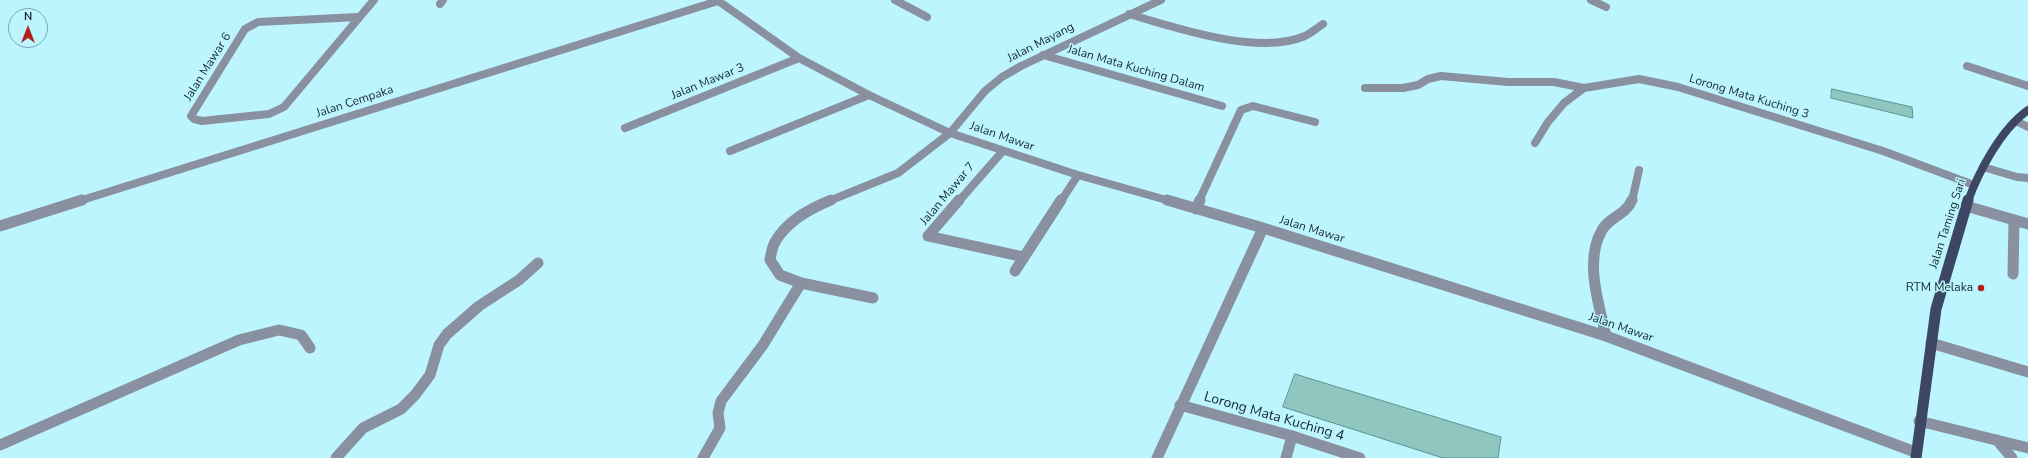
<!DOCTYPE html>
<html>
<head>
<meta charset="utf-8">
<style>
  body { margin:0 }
  #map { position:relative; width:2028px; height:458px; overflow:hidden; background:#bdf5fe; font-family:"Nunito Sans",sans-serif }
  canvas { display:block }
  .north { position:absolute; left:8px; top:8px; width:40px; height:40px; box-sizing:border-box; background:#bdf5fe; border:1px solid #79a4ab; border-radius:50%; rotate:0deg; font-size:11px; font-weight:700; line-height:16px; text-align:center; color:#142a2e }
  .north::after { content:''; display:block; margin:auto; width:14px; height:18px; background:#b0201a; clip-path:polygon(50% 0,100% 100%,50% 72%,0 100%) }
</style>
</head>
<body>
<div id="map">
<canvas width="2028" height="458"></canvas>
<div class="north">N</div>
</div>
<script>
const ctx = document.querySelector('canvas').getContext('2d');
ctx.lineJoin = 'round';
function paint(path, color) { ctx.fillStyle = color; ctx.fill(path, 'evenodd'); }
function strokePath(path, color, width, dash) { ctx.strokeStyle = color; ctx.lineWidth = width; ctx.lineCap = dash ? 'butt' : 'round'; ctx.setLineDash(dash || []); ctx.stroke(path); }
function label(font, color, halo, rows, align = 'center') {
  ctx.font = font + ' "Nunito Sans",sans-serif'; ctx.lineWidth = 3; ctx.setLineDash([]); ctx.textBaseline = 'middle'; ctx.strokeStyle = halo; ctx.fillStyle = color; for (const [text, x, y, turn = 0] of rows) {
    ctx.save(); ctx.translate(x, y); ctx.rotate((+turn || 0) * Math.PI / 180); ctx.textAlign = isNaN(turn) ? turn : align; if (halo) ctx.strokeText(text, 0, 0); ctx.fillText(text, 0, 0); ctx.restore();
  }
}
const building = new Path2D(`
  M1832,89L1912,107L1913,118L1831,98Z
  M1295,374L1501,437L1498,458H1443L1283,407Z`);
const laneFar1 = new Path2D(`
  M440,4L443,0
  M1967,66L2028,86
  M2016,121L2028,127
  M1983,167L2017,177L2028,178`);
const lane = new Path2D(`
  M1931,343L2028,372
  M1919,421L2028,448
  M1997,440L2012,458
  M1286,458L1292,436`);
const streetFar1 = new Path2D(`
  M717,0L799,58L869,95L950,133L1078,175L1170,201
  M895,0L927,17
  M1591,0L1606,7
  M1129,14C1176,28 1259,56 1305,36C1311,33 1317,28 1323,24
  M358,17L258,22L245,29L191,116L194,119L202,121L269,114L284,107L374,0
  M1043,55L1222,106
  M1365,88H1403L1418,85L1428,79L1441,76L1508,82H1554L1584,88
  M625,128L799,58
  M1535,143L1548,122L1564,103L1584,88L1639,79L1678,87L1883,151L1974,185
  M730,151L869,95
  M79,201L718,1
  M829,201L898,173L950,133L985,91L1002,77L1021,66L1161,0
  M959,201L1002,152
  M1061,201L1078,175
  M1199,201L1241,110L1253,106L1315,122
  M1632,201L1639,170`);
const street = new Path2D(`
  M831,200C809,209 787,221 775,242C772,247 771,254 770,260L780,275L801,283L873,298
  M959,200L928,236L1024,257
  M1167,200L1263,228L1606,336L1915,452
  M1966,206L2028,224
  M1196,209L1200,200
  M0,226L82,200
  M1015,271L1061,200
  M2013,274L2014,220
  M1606,336C1599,304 1584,261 1602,230C1609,217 1626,215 1632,200
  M1180,405L1292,436L1360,458
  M0,445L239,340L279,330L301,335L310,348
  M336,458L363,428L401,409L415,395L430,375L439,345L447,334L479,306L519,280L538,263
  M703,458L720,428L718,413L721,401L763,345L801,283
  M1157,458L1263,228`);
const primaryFar1 = new Path2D(`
  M1968,201C1979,171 2001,129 2028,110`);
const primary = new Path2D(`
  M1916,458L1936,309L1968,200`);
const markers = [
  [1981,288,4,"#b0201a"]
];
const streetNames = [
  ["Jalan Mayang",1041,43,-27],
  ["Jalan Mawar 6",208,67,-58],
  ["Jalan Mata Kuching Dalam",1136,69,16],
  ["Jalan Mawar 3",708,82,-22],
  ["Lorong Mata Kuching 3",1749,97,17],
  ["Jalan Cempaka",355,102,-18],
  ["Jalan Mawar",1002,137,19],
  ["Jalan Mawar 7",948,194,-50],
  ["Jalan Taming Sari",1948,224,-72],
  ["Jalan Mawar",1312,230,17],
  ["Jalan Mawar",1621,328,19]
];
const poiNames = [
  ["RTM Melaka",1973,288]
];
const nearStreetnames = [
  ["Lorong Mata Kuching 4",1274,417,16]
];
paint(building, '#8fc6c0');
strokePath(building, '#5e948f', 1);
strokePath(laneFar1, '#8990a0', 8);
strokePath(lane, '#8990a0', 11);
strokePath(streetFar1, '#8990a0', 8);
strokePath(street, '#8990a0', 11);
strokePath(primaryFar1, '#3d4763', 8);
strokePath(primary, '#3d4763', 11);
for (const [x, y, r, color] of markers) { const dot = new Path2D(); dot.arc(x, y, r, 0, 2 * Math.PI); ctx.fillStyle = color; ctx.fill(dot); strokePath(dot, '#bdf5fe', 1.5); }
label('12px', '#142a2e', '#bdf5fe', streetNames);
label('12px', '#142a2e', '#bdf5fe', poiNames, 'right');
label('14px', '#142a2e', '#bdf5fe', nearStreetnames);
</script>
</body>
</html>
